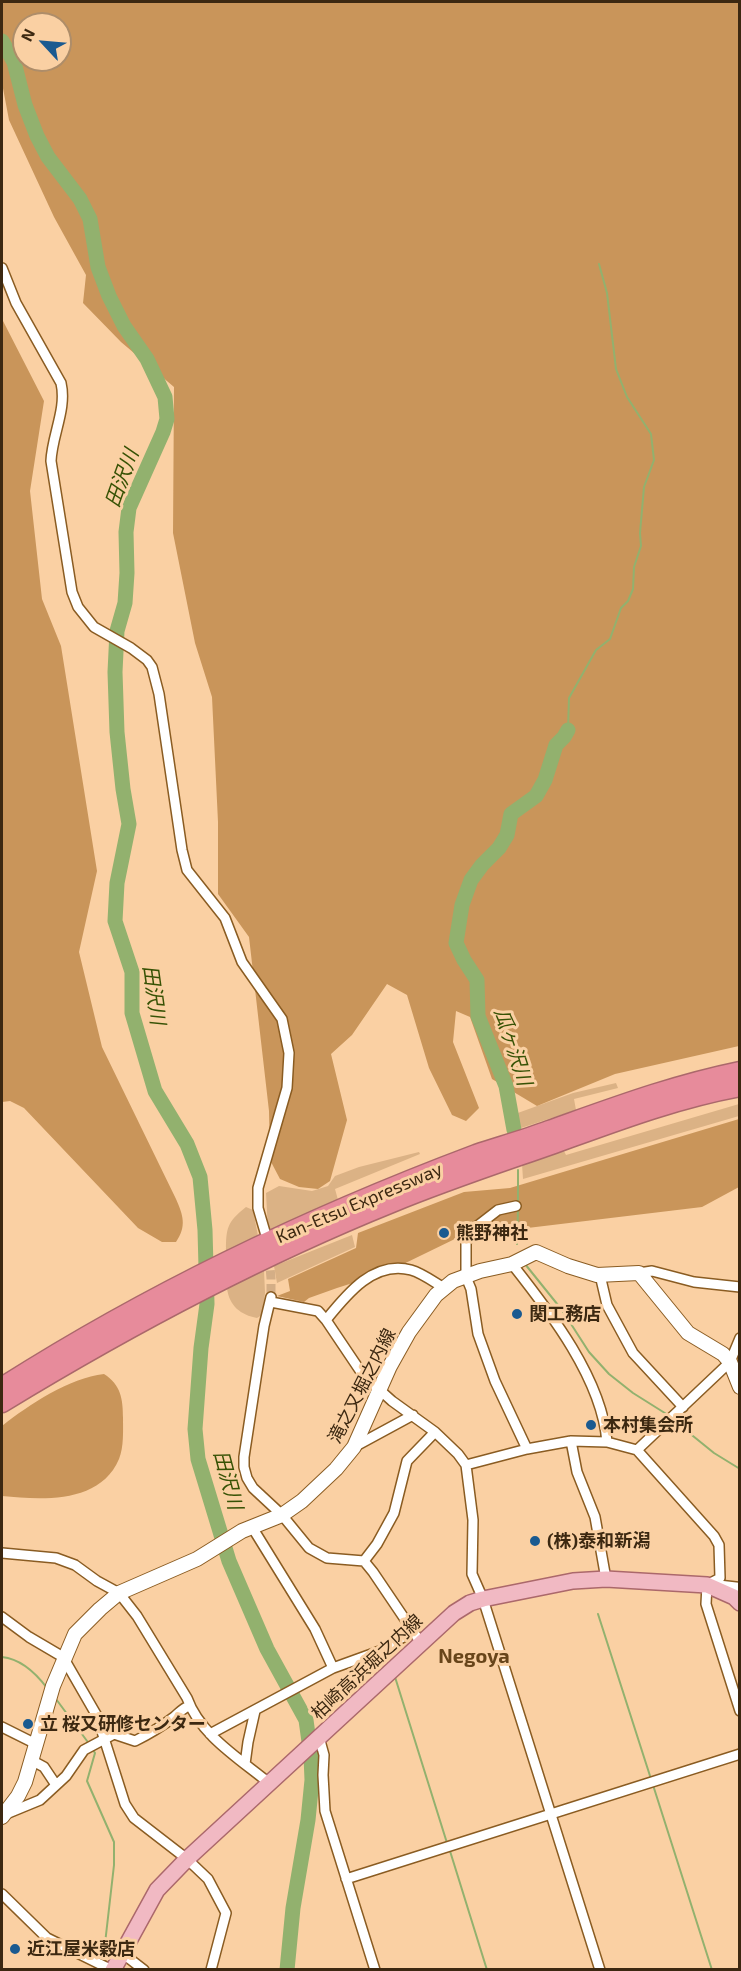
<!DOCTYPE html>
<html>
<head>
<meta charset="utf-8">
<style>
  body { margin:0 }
  #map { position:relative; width:741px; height:1971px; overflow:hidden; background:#fad0a3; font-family:"Exo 2",sans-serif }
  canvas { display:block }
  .frame { position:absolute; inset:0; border:3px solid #3c2811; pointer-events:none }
  .north { position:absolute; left:12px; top:12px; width:60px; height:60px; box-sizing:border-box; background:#fad0a3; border:2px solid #ae8d69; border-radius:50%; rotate:296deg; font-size:16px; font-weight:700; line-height:24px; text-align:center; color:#3c2811 }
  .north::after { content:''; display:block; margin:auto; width:21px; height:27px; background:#1a5a90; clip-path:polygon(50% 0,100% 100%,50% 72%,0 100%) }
</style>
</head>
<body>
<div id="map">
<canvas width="741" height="1971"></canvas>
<div class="frame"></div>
<div class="north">N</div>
</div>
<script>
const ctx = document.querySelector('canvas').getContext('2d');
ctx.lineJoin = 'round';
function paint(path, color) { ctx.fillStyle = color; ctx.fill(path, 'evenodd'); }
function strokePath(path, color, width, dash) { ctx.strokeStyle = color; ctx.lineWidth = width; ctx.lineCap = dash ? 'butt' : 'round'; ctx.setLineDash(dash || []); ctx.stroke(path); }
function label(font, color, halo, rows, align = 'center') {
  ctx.font = font + ' "Exo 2","Noto Sans JP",sans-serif'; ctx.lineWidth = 6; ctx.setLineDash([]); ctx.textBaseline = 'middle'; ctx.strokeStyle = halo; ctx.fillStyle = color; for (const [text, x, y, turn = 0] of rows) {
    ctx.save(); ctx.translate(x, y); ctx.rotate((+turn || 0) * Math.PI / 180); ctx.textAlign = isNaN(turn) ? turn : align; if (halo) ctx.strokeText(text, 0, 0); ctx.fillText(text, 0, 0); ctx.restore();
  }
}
const green = new Path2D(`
  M616,1083L618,1088L574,1099L576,1110L518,1129L515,1114L573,1093Z
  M739,1104V1116L523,1179L522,1164L564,1151L566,1155Z
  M419,1152L420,1154L335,1189L338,1200L268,1231L266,1193L279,1186L312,1191L328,1186L335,1176L359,1167Z
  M246,1207L253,1210L258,1236L226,1252C226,1228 227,1222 246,1207Z
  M352,1235L355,1247L277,1283L274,1266Z
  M264,1270L265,1293L262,1315L257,1318C241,1315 229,1306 227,1288Z`);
const forest = new Path2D(`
  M2,2H739V1046L615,1074L537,1106L492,1079L470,1017L456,1011L453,1042L479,1108L466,1121L452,1115L429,1068L407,995L387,984L352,1035L331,1054L347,1120L330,1181L318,1189L299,1187L280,1179L270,1160L269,1111L249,937L218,894V822L212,697L195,643L173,533L174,387L121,342L83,303L86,275L54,217L9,120L2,83ZM24,24H60V60H24Z
  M2,319L44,401L30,491L42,599L61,646L97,871L79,952L102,1047L176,1199C183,1215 187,1226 176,1242H162L138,1228L24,1108L10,1101L2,1102Z
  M739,1119V1187L702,1207L461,1236L387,1272L337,1288L309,1298L304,1302L277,1296L290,1291L288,1279L356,1248L358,1233L464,1192L510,1188Z
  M104,1374C121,1385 123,1399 123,1418C123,1430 124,1447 119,1459C100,1504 42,1500 2,1496V1426C30,1404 69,1378 104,1374Z`);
const stream = new Path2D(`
  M568,730L569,698L596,650L610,639L621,608L628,601L633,589L634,567L641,546L640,533L644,487L654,460L651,434L627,397L616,369L607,293L599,264
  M518,1170V1204
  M517,1244L518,1209
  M525,1264L562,1310L589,1352L609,1374L633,1393L668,1415
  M672,1419L714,1453L740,1469
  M598,1614L651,1779
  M2,1657C21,1659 35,1672 47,1688
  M395,1677L447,1843
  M56,1699L90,1745
  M93,1750L95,1753L87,1781L114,1842V1865L103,1961
  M653,1785L712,1970
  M450,1851L487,1970`);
const river = new Path2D(`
  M2,41L14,62L25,105L37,136L48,157L80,199L90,219L98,267L109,296L124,326L147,359L165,397L167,419L163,432L129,508L126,532L127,573L125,603L117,631L115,672L117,732L123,789L129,824L117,883L115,921L132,972V1013L155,1091L187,1144L200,1177L205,1230L207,1304L201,1348L195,1429L198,1459L229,1561L267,1649L306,1720L311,1756L312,1780L308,1820L293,1908L287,1970
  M514,1130L506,1086L478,1016L477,980L464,960L456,943L462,905L471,880L482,865L499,848L507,835L511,814L536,796L545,780L556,745L564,737L568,730`);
const minorTunnel = new Path2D(`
  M269,1257L271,1278V1297`);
const minor = new Path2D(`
  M2,268L16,303L61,383C67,409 52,435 51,461L72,592L78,607L94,627L131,648L147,660L152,667L159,694L182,850L187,870L225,918L242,962L282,1019L289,1053L287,1088L258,1188V1208L265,1232
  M516,1206L498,1210L476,1227L466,1242V1277L471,1289L478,1334L495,1381L527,1449
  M512,1264C550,1312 602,1379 607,1442
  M639,1273L652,1271L694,1282L740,1287
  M600,1275L607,1305L633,1353L683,1407
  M271,1297L264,1326L244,1457V1467L247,1478L253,1488L282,1515L309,1548L327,1558L364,1561L373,1572L421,1643
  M271,1302L318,1311L326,1320L363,1375L392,1401L435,1432L458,1454L466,1465L473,1520L472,1574L483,1599L600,1970
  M326,1320C347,1294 374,1260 411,1270C422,1273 434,1282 444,1288
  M571,1441L577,1472L595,1517L606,1579
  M354,1447L413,1415
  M637,1450L730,1362L740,1338
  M466,1465L527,1449L571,1441L607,1442L637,1450L714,1536L719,1545L720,1578L707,1585L706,1604L740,1711
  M252,1527L315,1629L333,1668
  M2,1553L56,1558L75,1565L97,1581L119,1593L137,1616L187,1698C200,1735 240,1759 269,1783
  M364,1561L377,1544L394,1513L407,1461L435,1432
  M2,1617L29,1637L63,1657L97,1716L125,1804L134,1818L187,1859L208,1879L226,1913L211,1970
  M2,1727L36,1744
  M210,1734L333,1668L380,1651L413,1631
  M319,1737L324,1755L323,1775L325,1811L375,1970
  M31,1760L44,1767L56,1785
  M245,1764L248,1742L255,1711
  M6,1814L40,1800L66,1776L84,1750L114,1734L135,1741C149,1734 161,1727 174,1717C179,1713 183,1708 189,1706
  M346,1879L740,1754
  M2,1894L47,1938L112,1970
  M122,1953L144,1970`);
const tertiary = new Path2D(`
  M714,1586L740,1589`);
const secondary = new Path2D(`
  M2,1817L18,1796L25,1782L53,1686L75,1634L100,1609L119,1593L197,1559L242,1531L282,1515L302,1501L336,1469L354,1447L390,1366L409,1332L436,1295L453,1281L480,1271L512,1264L536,1252L568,1266L597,1275L639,1273L688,1333L723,1354L730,1362L740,1387`);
const primary = new Path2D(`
  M113,1970L157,1890L187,1859L454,1613L470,1603L483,1599L573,1581L606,1579L707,1585L734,1597L740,1603`);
const motorway = new Path2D(`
  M2,1387C151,1292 311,1216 476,1154C500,1146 525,1139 549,1130C614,1107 672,1085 740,1071
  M2,1403C127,1327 256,1258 392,1203C445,1181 500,1163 554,1144C615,1122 675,1099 740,1087`);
const markers = [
  [444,1233,6,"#1a5a90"],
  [517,1314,6,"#1a5a90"],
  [591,1425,6,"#1a5a90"],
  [535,1541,6,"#1a5a90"],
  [28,1724,6,"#1a5a90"],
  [15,1949,6,"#1a5a90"]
];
const streetNames = [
  ["Kan-Etsu Expressway",359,1203,-23],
  ["滝之又堀之内線",362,1386,-63],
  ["柏崎高浜堀之内線",367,1667,-43]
];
const poiNames = [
  ["熊野神社",456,1233],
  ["関工務店",529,1314],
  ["本村集会所",603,1425],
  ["(株)泰和新潟",547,1541],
  ["立 桜又研修センター",40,1724],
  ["近江屋米穀店",27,1949]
];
const waterNames = [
  ["田沢川",122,478,-70],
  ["田沢川",154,995,82],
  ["瓜ヶ沢川",513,1047,72],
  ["田沢川",228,1480,75]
];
const neighbourhoodNames = [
  ["Negoya",474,1656]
];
paint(green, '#dbb285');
paint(forest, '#c9955a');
strokePath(stream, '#92b16e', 2);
strokePath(river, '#92b16e', 15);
strokePath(minorTunnel, '#d4ae86', 9, [9, 4.5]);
strokePath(minor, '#8a5c22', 12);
strokePath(tertiary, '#8a5c22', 15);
strokePath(secondary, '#8a5c22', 16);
strokePath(primary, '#ab686b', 18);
strokePath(motorway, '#ab686b', 21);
strokePath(minor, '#fff', 9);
strokePath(tertiary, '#fff', 12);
strokePath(secondary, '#fff', 14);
strokePath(primary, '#f1b9c3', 15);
strokePath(motorway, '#e78b9b', 18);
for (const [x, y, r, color] of markers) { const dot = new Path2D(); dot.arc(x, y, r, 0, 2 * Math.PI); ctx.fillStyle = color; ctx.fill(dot); strokePath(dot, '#fad0a3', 2); }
label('18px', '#3c2811', '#fad0a3', streetNames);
label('bold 18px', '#3c2811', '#fad0a3', poiNames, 'left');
label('italic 20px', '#375205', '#fad0a3', waterNames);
label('bold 20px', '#68451a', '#fad0a3', neighbourhoodNames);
</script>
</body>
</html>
